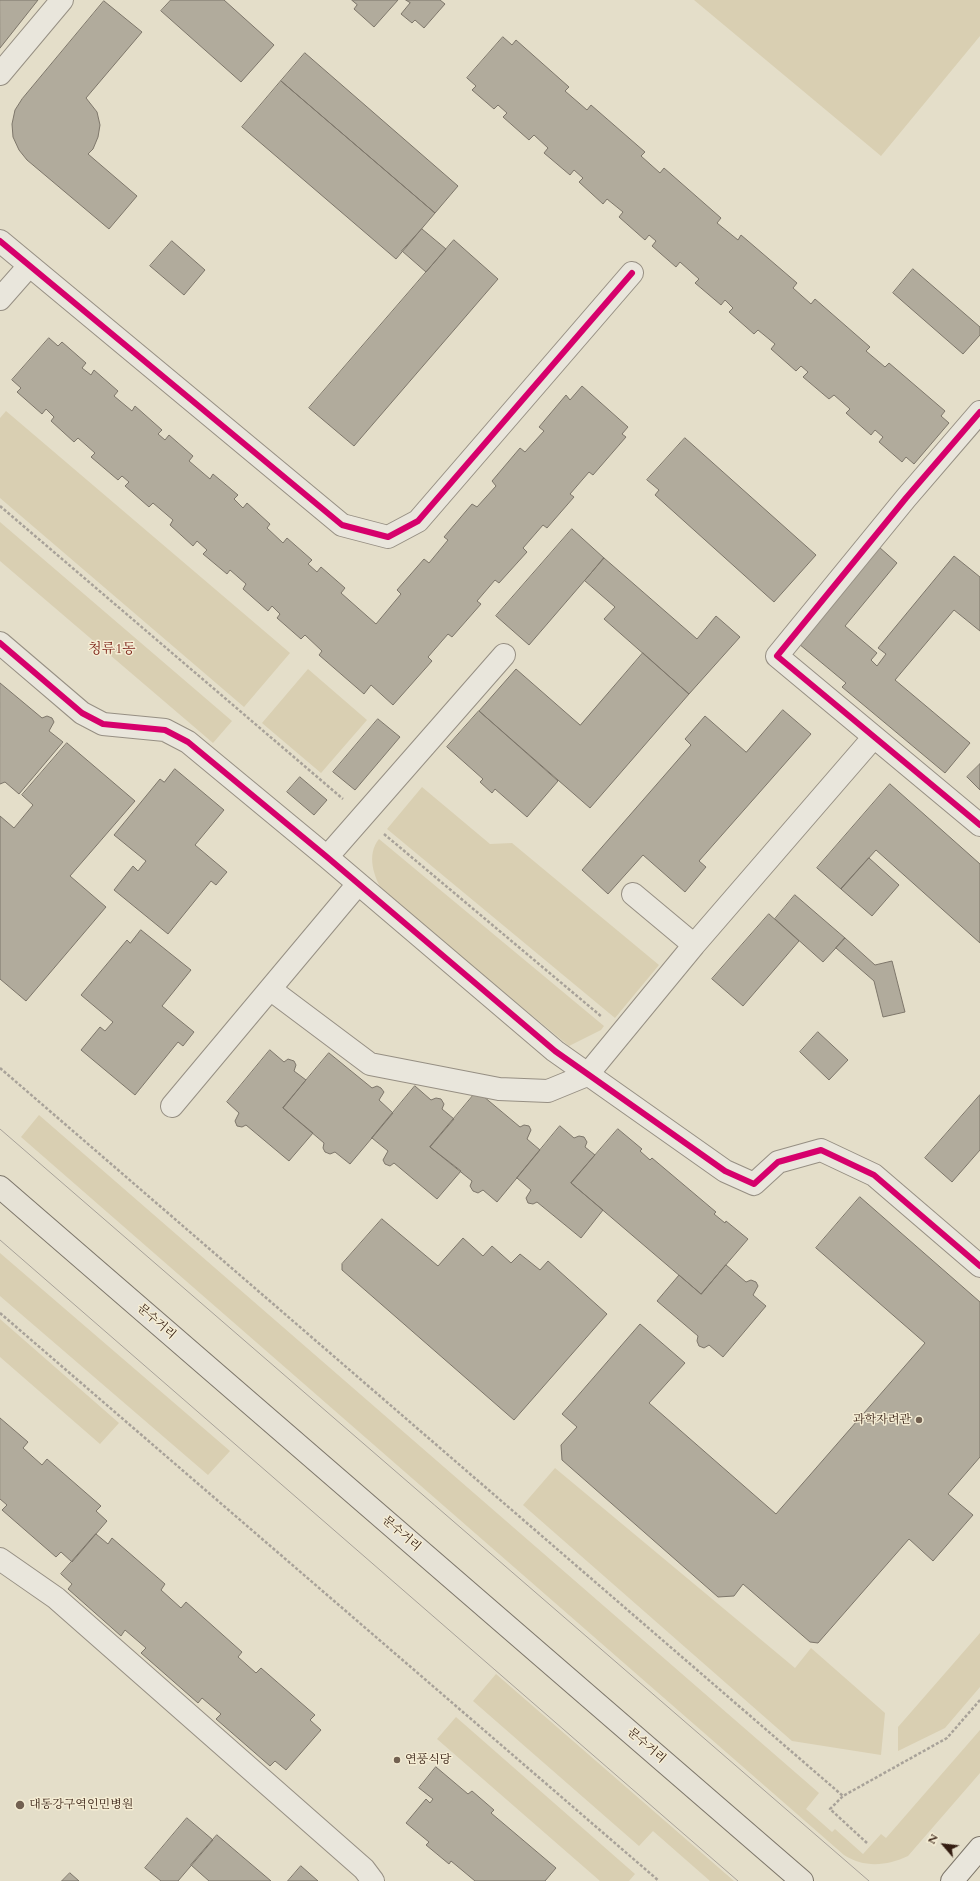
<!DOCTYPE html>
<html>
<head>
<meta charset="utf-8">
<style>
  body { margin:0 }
  #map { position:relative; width:980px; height:1881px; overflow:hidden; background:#e4dec9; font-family:Cardo,serif }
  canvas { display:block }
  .north { position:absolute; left:924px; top:1825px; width:40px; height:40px; -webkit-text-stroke:3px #f5edd4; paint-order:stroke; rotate:298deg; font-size:11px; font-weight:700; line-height:16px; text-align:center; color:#341d11 }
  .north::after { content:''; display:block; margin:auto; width:14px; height:18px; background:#341d11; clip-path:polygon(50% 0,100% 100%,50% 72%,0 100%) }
</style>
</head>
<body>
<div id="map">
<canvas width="980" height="1881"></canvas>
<div class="north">N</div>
</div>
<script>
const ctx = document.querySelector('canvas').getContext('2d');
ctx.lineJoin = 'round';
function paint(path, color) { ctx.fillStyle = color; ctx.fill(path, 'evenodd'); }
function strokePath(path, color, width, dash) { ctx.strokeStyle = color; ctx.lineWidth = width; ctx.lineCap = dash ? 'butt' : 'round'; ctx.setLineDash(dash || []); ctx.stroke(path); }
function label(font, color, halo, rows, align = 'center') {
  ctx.font = font + ' Cardo,"Noto Serif KR",serif'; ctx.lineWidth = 3; ctx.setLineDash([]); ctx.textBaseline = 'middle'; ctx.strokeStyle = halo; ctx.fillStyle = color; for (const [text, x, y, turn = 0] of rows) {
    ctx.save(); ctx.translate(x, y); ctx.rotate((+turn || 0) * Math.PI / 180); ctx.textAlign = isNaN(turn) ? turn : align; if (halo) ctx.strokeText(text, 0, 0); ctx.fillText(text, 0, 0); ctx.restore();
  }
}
const green = new Path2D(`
  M694,0H980V36L881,156Z
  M6,411L290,653L244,707L0,498V418Z
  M0,522L232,721L213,743L0,561Z
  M308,669L367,720L321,773L262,723Z
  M422,787L490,844L512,843L659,965L615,1018L387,829Z
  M379,839L604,1026L601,1030L569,1046L383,892C374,877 366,855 379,839Z
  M39,1115L819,1793L806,1809L832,1832L835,1829L863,1854L881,1834L886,1838L980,1730V1773L908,1856C887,1866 864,1868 844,1855L21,1137Z
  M0,1253L230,1451L208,1475L0,1296Z
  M0,1319L119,1423L100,1444L0,1357Z
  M555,1468L795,1668L811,1648L885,1713L881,1755L792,1741L523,1505Z
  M980,1633V1687L945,1728L898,1751V1727Z
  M496,1674L734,1881H710L653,1831L639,1846L473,1701Z
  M456,1717L635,1874L629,1881H600L437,1739Z`);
const building = new Path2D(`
  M0,0H38L0,48Z
  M171,0H224L274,45L241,82L161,11Z
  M352,0H398L374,27L354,9L357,5Z
  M406,0H440L445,4L424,28L415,20L412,23L401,14L410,3Z
  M104,1L142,32L86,98L97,112L100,125L98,137L93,149L88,154L137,196L109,229L27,160L19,150L13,137L12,124L15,110L22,99Z
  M503,37L512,45L516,40L569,87L565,91L587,110L591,105L645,152L641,156L660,173L664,168L721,218L717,223L738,240L741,235L797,283L793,288L811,304L815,299L870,347L866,351L885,367L889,363L945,411L941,416L949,423L914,464L906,457L902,462L879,442L883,437L875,430L871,435L846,413L850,409L834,395L829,399L803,377L808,372L801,366L796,371L771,349L775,344L758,330L754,334L729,312L733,308L725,300L721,305L695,283L699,279L680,262L676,267L652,246L656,241L649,235L645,240L619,217L623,212L607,199L603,204L579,182L583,178L574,170L570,175L544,153L548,148L534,135L529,140L503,117L507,113L498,105L494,109L472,90L476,86L467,78Z
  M305,53L458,186L435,213L281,81Z
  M281,81L435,213L396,259L242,127Z
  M422,229L446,249L426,272L402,251Z
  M454,240L498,279L354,446L309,408Z
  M172,241L205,270L184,295L150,266Z
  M913,269L980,327V335L963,354L893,293Z
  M49,338L58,346L62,342L86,363L82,368L91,375L94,370L118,391L114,396L132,411L135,406L162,430L158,434L165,440L169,435L193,456L189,461L210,479L213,474L238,495L234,499L243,508L247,503L270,524L267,528L283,543L287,538L312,560L308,564L317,572L321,567L345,588L341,593L376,624L401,594L397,590L424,559L429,563L448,540L444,537L472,504L477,507L496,486L492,481L520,448L525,452L544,431L539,427L566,395L570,400L582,386L628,427L622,434L626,437L593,475L589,472L570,494L574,497L547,528L543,525L523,548L527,552L499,583L495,580L477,601L481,604L452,637L448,634L428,657L432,661L393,705L371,685L364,694L319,655L322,651L305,635L301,639L277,618L280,614L272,606L268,611L243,589L246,584L230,570L227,574L203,554L207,550L197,541L193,546L170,525L173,520L153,503L149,507L125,486L129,482L122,476L118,480L91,457L95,453L78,438L74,442L51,421L54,417L46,409L42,414L17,392L21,388L12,380Z
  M685,438L816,555L774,602L655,495L659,490L647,480Z
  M572,529L604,558L529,645L496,616Z
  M879,547L897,563L845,626L877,653L871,660L877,666L886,654L878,648L954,556L980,577V631L954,610L895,680L970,743L945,773L842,687L846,683L799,644Z
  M604,558L697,639L716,616L740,637L689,694L604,619L615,607L585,581Z
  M643,653L689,694L590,808L479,711L516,669L580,725Z
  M0,683L42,718L47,716L52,718L54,722L49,731L63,742L19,794L5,782L0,784Z
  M783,710L811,734L699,861L706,867L685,892L643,855L608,894L582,870L691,745L685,739L705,716L746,752Z
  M479,711L558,781L527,817L495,789L492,793L480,782L483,779L447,747Z
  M378,719L400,737L355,790L333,772Z
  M67,743L135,801L70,876L106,907L26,1001L0,979V816L14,828L33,805L22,795Z
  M980,764V790L967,777Z
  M175,769L224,810L195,845L227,872L216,885L211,881L168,934L114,890L133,866L138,871L146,861L114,835L160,779L164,782Z
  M300,777L327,800L314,815L287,792Z
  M890,784L980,864V943L876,850L841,889L817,868Z
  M869,858L899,885L872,916L841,889Z
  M795,895L845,938L823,962L775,919Z
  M769,914L799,941L743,1006L712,979Z
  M141,930L191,970L162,1006L194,1032L183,1046L178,1042L135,1095L81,1050L100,1027L105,1031L113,1022L81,995L127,940L130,943Z
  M845,938L875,965L892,961L905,1012L883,1017L874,981L836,948Z
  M818,1032L848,1060L829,1080L800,1052Z
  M270,1050L284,1062L288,1059L294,1061L296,1065L294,1071L306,1080L283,1108L313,1133L289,1161L246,1125L242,1127L237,1126L235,1121L239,1113L227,1102Z
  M329,1053L372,1088L377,1086L381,1088L384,1092L379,1100L393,1113L350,1164L335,1152L330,1154L325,1152L323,1148L324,1143L283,1108Z
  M415,1086L431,1100L436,1098L441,1099L444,1104L442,1109L454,1119L430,1147L461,1171L437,1199L394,1163L390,1166L385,1164L383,1160L388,1151L372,1138Z
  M477,1091L520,1127L524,1125L529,1126L531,1130L527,1139L540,1150L497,1202L483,1190L478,1193L473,1191L470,1186L472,1181L430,1147Z
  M980,1095V1150L952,1182L925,1158Z
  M560,1126L574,1138L579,1136L584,1137L587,1142L585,1147L595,1155L571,1183L603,1210L581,1238L537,1202L533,1204L528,1203L526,1198L531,1190L517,1178Z
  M618,1129L642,1149L640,1151L650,1160L652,1158L716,1212L714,1214L725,1223L726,1221L748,1239L701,1294L571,1183Z
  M860,1197L980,1302V1457L948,1494L973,1515L933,1561L909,1539L818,1643L810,1642L743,1584L734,1596L718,1597L562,1460L561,1445L577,1427L562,1414L640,1324L685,1363L649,1403L776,1514L925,1343L816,1248Z
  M382,1219L438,1266L463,1238L483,1256L492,1246L511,1263L520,1254L540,1270L548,1261L607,1314L514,1420L342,1270V1264Z
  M726,1265L746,1282L751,1280L756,1282L758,1286L753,1295L766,1306L723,1357L709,1345L704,1348L699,1346L697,1341L698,1336L657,1301L679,1275L701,1294Z
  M0,1418L28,1442L23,1448L42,1465L47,1459L101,1506L96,1511L107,1521L72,1562L61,1552L56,1557L2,1510L7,1505L0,1499Z
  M96,1534L108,1544L112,1538L165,1584L161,1590L181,1608L186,1602L242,1652L238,1657L256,1673L261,1668L315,1715L310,1720L321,1730L286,1770L275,1761L270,1766L216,1719L221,1714L202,1698L198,1703L141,1653L146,1648L125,1630L121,1636L68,1589L72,1584L61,1574Z
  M436,1767L468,1794L472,1791L494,1810L491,1813L556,1868L545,1881H475L451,1861L449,1864L426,1845L429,1842L406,1823L426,1799L430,1803L433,1799L419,1788Z
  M187,1818L213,1840L178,1881H161L145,1868Z
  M217,1835L271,1881H209L191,1865Z
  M301,1866L318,1881H288Z
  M70,1873L79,1881H62Z`);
const path = new Path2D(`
  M0,506L343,799
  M384,834L602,1017
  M0,1068L843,1796
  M0,1313L659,1881
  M867,1843L830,1809L843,1796L947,1738L980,1700`);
const minor = new Path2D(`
  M0,74L62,0
  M0,241L342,525L388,537L418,521L632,273
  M0,299L29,266
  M980,412L906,498L777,656L980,825
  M0,643L82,713L103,724L165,730L188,742L327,857L555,1051L725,1171L754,1184L778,1162L821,1150L874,1175L980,1266
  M327,857L504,655
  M633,894L694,945
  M270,989L370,1064L499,1089L548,1091L587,1075L694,945L873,738
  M172,1106L358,884
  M0,1559L56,1598L364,1869L373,1881`);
const secondary = new Path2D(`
  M952,1881L980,1848`);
const primary = new Path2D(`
  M0,1187L802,1881`);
const tram = new Path2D(`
  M0,1129L869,1881
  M0,1240L738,1881`);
const cycleway = new Path2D(`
  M0,241L342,525L388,537L418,521L632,273
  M980,412L906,498L777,656L980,825
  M0,643L82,713L103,724L165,730L188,742L327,857L555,1051L725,1171L754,1184L778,1162L821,1150L874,1175L980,1266`);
const markers = [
  [919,1420,4,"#726151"],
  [397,1760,4,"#726151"],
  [20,1805,5,"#726151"]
];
const streetNames = [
  ["문수거리",156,1322,41],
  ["문수거리",401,1534,41],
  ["문수거리",646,1746,41]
];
const poiNames = [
  ["과학자려관",911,1420,"right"],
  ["연풍식당",405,1760],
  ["대동강구역인민병원",29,1805]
];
const quarterNames = [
  ["청류1동",112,650]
];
paint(green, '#d9cfb2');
paint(building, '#b1ab9c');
strokePath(building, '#7d766a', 1);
strokePath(minor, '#968f83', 24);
strokePath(secondary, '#7d766a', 24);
strokePath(primary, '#7d766a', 24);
strokePath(path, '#a8a299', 2.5, [3, 2]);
strokePath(minor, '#e9e6dc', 22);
strokePath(secondary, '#e9e6dc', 22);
strokePath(primary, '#e6e2d6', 22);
strokePath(tram, '#a8a299', 1);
strokePath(cycleway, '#d6006c', 6);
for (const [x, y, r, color] of markers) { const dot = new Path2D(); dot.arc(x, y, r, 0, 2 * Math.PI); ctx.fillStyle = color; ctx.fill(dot); strokePath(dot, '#f5edd4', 1.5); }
label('12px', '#341d11', '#f5edd4', streetNames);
label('12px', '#341d11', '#f5edd4', poiNames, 'left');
label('14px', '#7a1f14', '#f5edd4', quarterNames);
</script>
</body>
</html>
